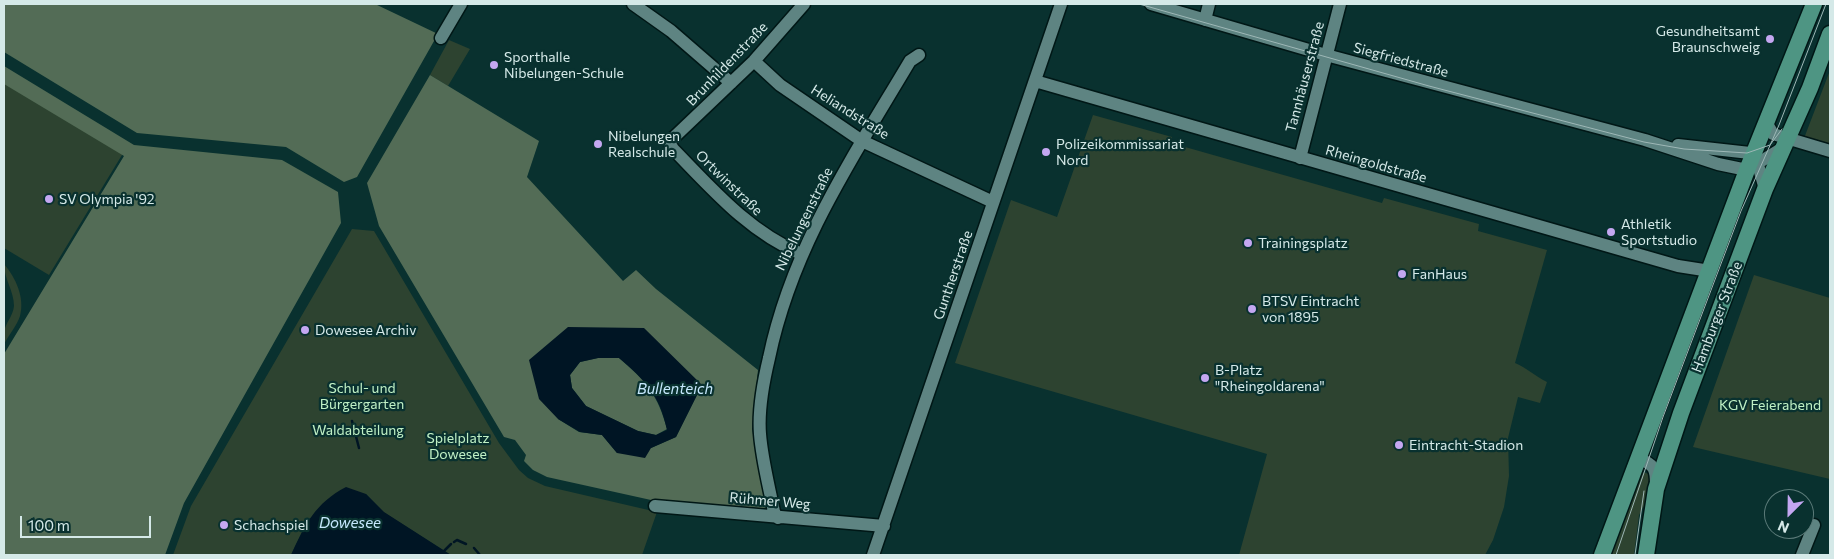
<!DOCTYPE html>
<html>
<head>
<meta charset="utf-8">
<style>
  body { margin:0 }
  #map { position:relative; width:1834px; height:559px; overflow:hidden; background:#09312f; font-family:Commissioner,sans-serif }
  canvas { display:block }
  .frame { position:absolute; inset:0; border:5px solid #d5e9e8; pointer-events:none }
  .north { position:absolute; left:1764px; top:489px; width:50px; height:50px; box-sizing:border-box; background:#09312f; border:1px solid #5b7b79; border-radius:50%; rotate:203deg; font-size:14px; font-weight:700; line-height:20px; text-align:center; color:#d5e9e8 }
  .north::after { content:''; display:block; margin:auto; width:18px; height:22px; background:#c4a7f1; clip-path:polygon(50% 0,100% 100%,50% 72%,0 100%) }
  .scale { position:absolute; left:20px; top:516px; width:131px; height:22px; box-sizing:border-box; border:2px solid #d5e9e8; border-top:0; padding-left:6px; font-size:15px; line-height:18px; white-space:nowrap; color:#d5e9e8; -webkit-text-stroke:4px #09312f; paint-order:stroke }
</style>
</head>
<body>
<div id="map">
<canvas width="1834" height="559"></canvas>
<div class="frame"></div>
<div class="north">N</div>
<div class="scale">100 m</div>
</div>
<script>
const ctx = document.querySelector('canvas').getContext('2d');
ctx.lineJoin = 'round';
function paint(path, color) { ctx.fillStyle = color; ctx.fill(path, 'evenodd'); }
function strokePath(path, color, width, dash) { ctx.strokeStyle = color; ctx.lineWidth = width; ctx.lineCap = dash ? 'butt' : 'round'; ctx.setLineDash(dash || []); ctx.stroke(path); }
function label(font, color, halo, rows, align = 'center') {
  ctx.font = font + ' Commissioner,sans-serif'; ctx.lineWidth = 4.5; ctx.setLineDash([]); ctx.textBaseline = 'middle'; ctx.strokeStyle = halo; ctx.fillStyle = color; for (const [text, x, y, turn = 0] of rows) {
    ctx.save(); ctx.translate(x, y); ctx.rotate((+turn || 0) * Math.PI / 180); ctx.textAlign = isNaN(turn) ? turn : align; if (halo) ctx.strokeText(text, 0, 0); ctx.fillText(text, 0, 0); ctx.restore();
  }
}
const green = new Path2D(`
  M449,40L470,49L448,86L430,75Z
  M1829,73H1830V148L1803,141Z
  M4,76L125,150L49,275L4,248Z
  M1093,115L1172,137L1171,143L1382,203L1384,198L1479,224L1478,231L1547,250L1515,363C1527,368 1535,376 1547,382L1540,403L1518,397L1508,438L1509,476L1504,507L1493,540L1485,555H1239L1267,454L955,363L1011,200L1057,217Z
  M352,229L374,231L499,443L519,470L528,478L545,486L657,512L642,555H451L383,512L366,494L308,519L291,555H173L191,506Z
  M4,264C16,278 25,298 20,316C17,325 9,335 4,344C4,339 3,332 5,328C8,320 13,315 14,306C14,291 4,279 4,264Z
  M1754,275L1830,298V479L1693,447Z
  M1640,471L1652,475L1646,506H1644L1639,515L1634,555H1609Z`);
const forest = new Path2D(`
  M4,4H375L438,34L357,177L344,182L286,147L137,133L4,52Z
  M4,66L134,145L282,160L338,192L341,223L184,503L165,555H4V354L124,156L4,84Z
  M430,75L539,141L527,177L623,281L636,270L656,289L758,370L752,429L768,515L651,500L547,477L533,470L524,461L526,455L515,440L504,437L379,226L367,183ZM568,327L702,385L676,437L651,448L617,453L602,435L579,432L558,419Z
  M598,358H619C646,381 658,395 667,429L656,435L638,431L586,406L572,388L570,375L580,362Z`);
const water = new Path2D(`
  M568,327L644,328L702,385L676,437L651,448L645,458L617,453L602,435L580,432L558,419L539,399L529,360ZM598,358H619C645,380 660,395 667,430L656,435L638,431L586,406L572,388L570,375L580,362Z
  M346,487L366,494L384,512L451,555H291C305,525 315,503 346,487Z`);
const stream = new Path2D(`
  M352,421L359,448
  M454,542L457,540L466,544
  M474,548L480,555
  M444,551L451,544`);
const minor = new Path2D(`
  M633,4L671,31L731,83
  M1151,4L1326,55L1645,140L1718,164L1747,170L1784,147
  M1205,20L1209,4
  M441,38L461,4
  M754,61L780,85L862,141L993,202
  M1035,81L1678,266L1710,271
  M1766,122L1773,134L1830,151
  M1678,145L1750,153L1758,165L1765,189
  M1300,158L1340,4
  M801,254C748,231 713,190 673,149L669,142L754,61L804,4
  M1639,459C1654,464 1656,469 1656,484
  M655,506L884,526
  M778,518L774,512C769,486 762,460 760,434C758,409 763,383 769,358C792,247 853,157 910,61L919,55
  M873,555L1061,4
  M1802,555L1814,525`);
const major = new Path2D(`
  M1602,555L1747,170L1814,4
  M1646,555L1656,489L1681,413L1765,189L1810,88L1830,34`);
const tram = new Path2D(`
  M1139,4L1429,86L1644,142L1684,149L1747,153L1770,145L1782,129
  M1616,555L1663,417L1741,211L1779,125L1826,4
  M1635,555L1644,491`);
const markers = [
  [1770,39,5,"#c4a7f1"],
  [494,65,5,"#c4a7f1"],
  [598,144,5,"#c4a7f1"],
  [1046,152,5,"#c4a7f1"],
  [49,199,5,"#c4a7f1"],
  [1611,232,5,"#c4a7f1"],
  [1248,243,5,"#c4a7f1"],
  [1402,274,5,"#c4a7f1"],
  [1252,309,5,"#c4a7f1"],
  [305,330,5,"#c4a7f1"],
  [1205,378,5,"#c4a7f1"],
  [1399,445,5,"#c4a7f1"],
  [224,525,5,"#c4a7f1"]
];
const poiNames = [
  ["Gesundheitsamt",1760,31,"right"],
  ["Braunschweig",1760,47,"right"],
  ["Sporthalle",504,57],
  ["Nibelungen-Schule",504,73],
  ["Nibelungen",608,136],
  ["Realschule",608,152],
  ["Polizeikommissariat",1056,144],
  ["Nord",1056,160],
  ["SV Olympia '92",59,199],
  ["Athletik",1621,224],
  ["Sportstudio",1621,240],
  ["Trainingsplatz",1258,243],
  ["FanHaus",1412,274],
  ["BTSV Eintracht",1262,301],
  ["von 1895",1262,317],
  ["Dowesee Archiv",315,330],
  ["B-Platz",1215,370],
  ["\"Rheingoldarena\"",1215,386],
  ["Eintracht-Stadion",1409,445],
  ["Schachspiel",234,525]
];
const streetNames = [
  ["Siegfriedstraße",1401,60,15],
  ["Brunhildenstraße",727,64,-46],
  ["Tannhäuserstraße",1305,77,-75],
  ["Heliandstraße",850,112,32],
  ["Rheingoldstraße",1376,164,16],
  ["Ortwinstraße",729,183,44],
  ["Nibelungenstraße",804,219,-64],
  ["Guntherstraße",953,275,-71],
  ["Hamburger Straße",1717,317,-69],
  ["Rühmer Weg",770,501,5]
];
const parkNames = [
  ["Schul- und",362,388],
  ["Bürgergarten",362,404],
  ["KGV Feierabend",1770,405],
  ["Waldabteilung",358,430],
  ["Spielplatz",458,438],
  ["Dowesee",458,454]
];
const waterNames = [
  ["Bullenteich",675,389],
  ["Dowesee",350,523]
];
paint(green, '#2d4330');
paint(forest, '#536c56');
paint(water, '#001524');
strokePath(stream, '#001524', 2.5);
strokePath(minor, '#001716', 15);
strokePath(major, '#001716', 19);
strokePath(minor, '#5e8482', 12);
strokePath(major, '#4e9583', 16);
strokePath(tram, '#9eb8b7', 1);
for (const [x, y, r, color] of markers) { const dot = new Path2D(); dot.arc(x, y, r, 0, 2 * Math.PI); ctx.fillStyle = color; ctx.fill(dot); strokePath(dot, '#09312f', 2); }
label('14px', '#d5e9e8', '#09312f', poiNames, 'left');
label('14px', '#d5e9e8', '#09312f', streetNames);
label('14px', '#c0f0c5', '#09312f', parkNames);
label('italic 15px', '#c6e8fd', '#09312f', waterNames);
</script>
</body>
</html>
